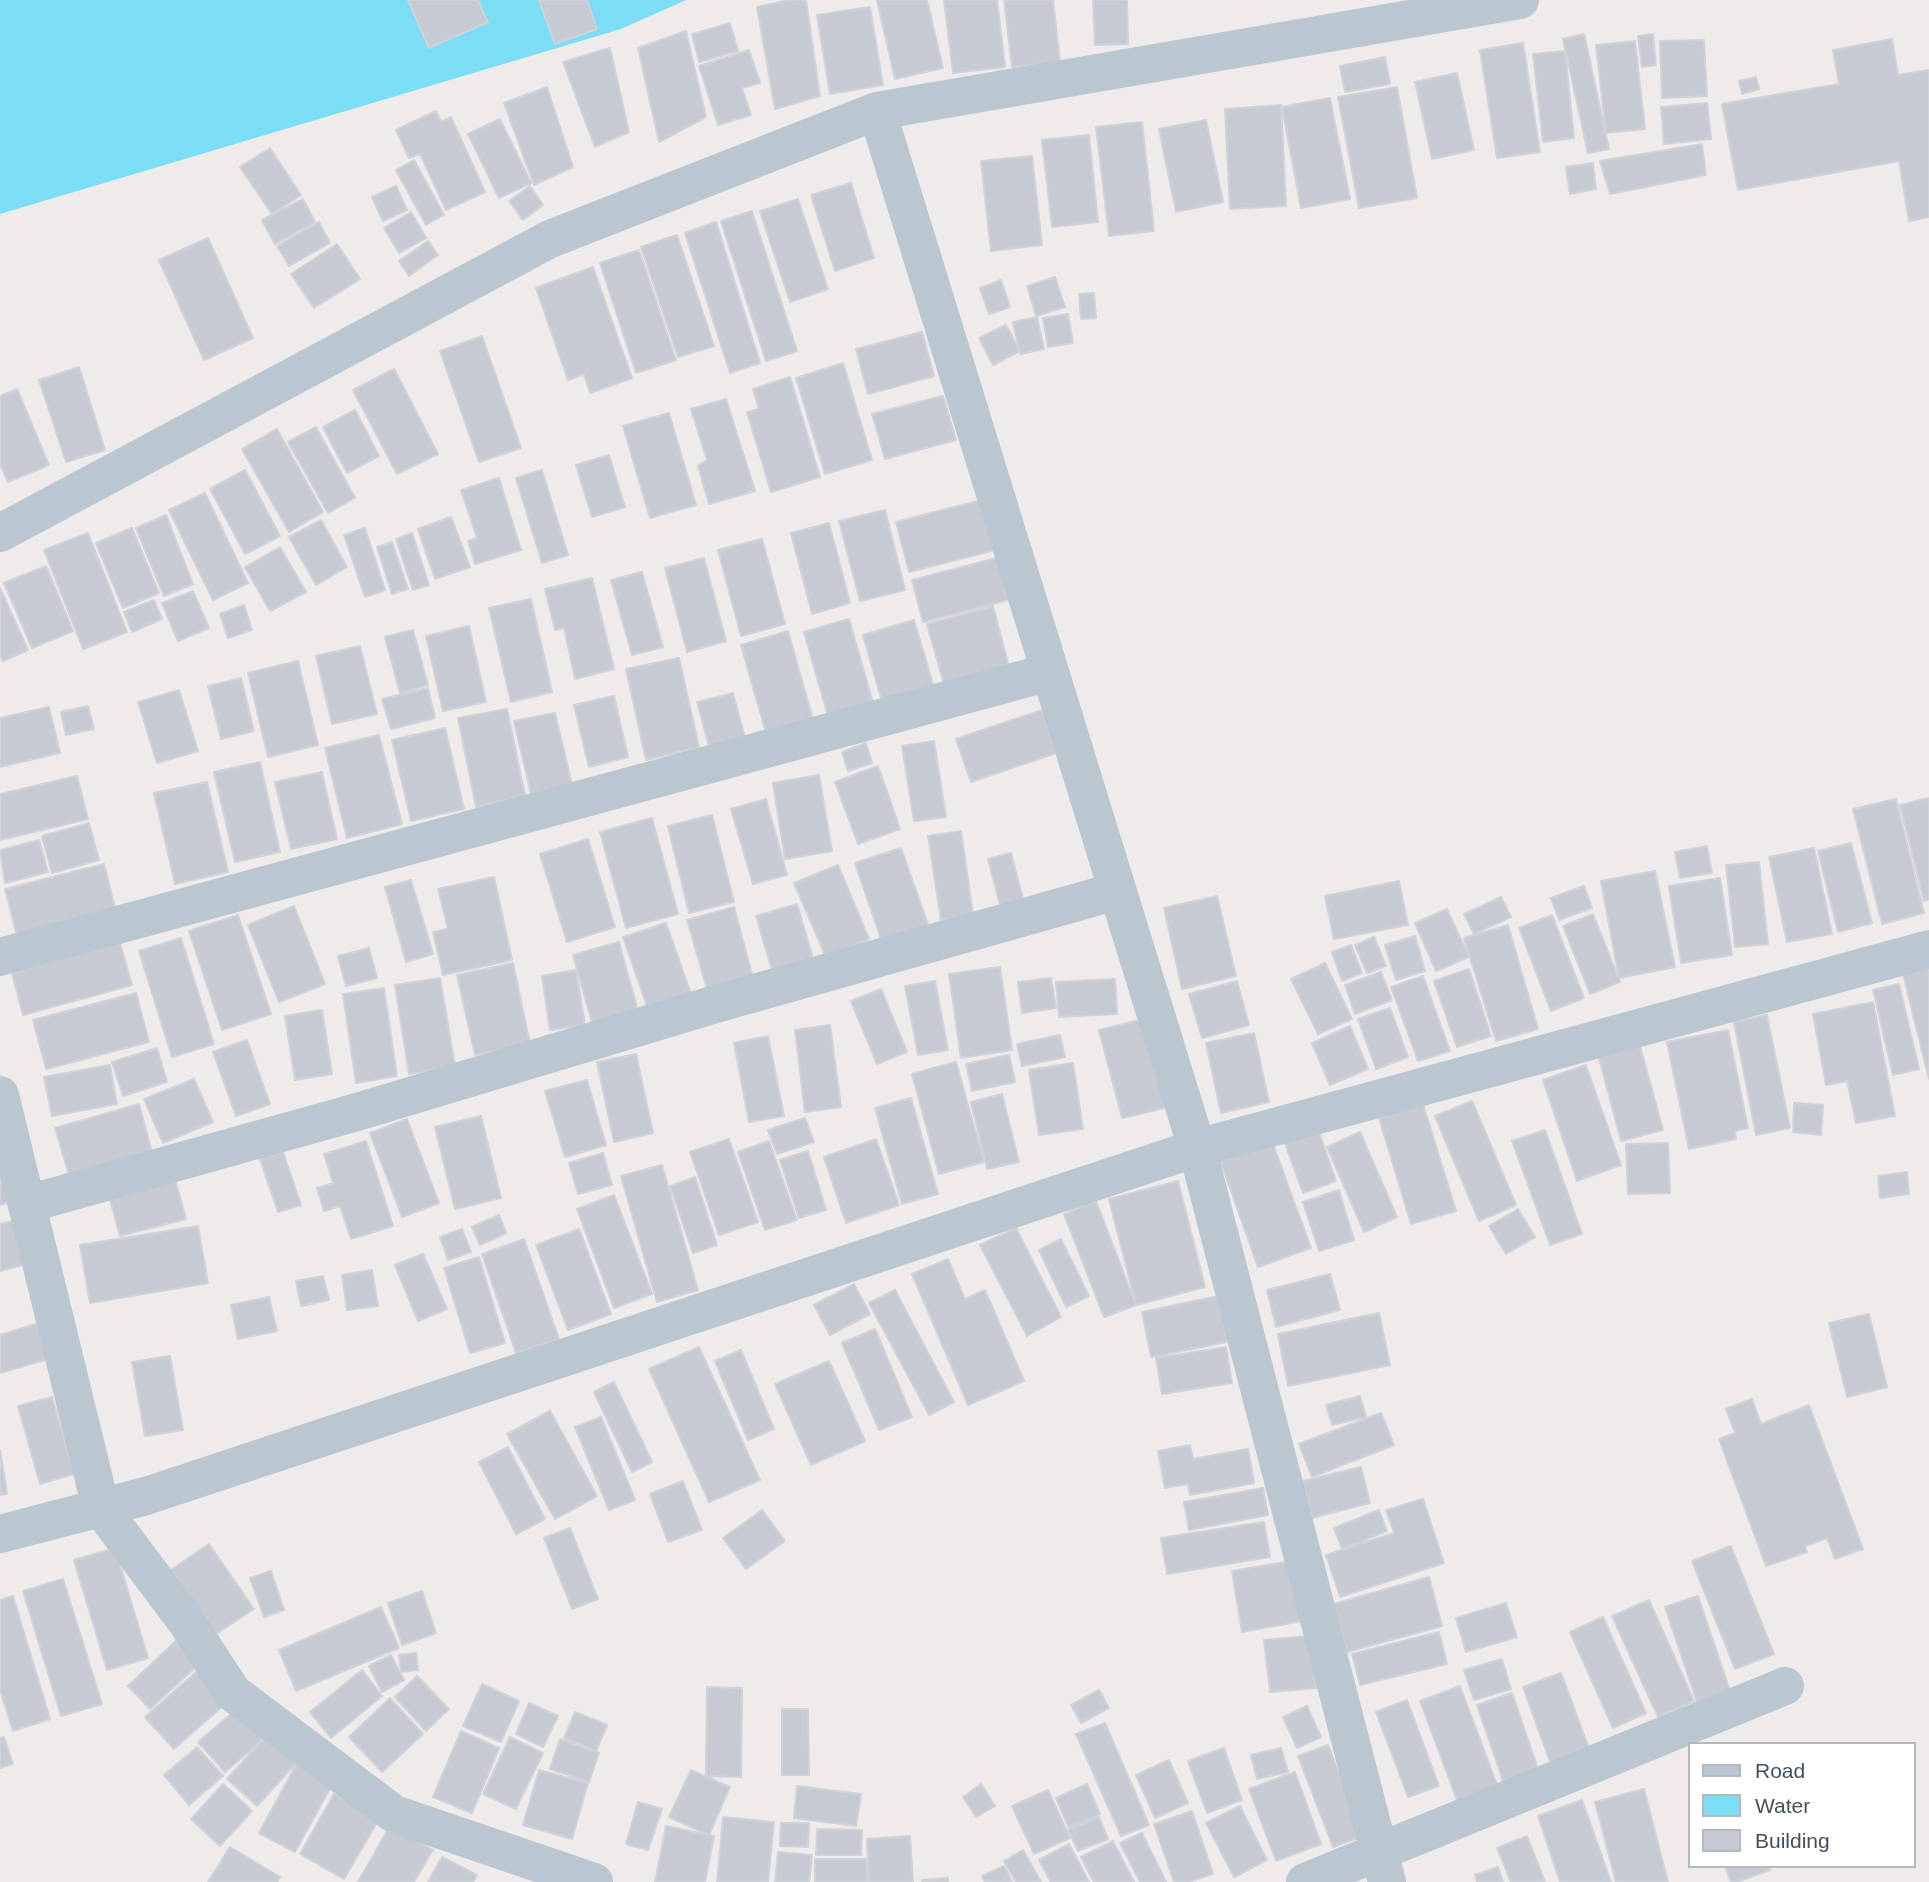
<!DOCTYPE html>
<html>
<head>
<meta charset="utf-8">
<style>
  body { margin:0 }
  #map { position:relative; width:1929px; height:1882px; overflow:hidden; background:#efebeb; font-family:Helvetica,sans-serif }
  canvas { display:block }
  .legend { position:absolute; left:1688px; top:1742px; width:228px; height:126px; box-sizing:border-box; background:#fff; border:2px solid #b3b9bd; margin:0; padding:9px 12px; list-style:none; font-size:21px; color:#42505b }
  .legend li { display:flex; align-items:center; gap:14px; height:35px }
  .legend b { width:35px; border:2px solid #b3b9bd }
</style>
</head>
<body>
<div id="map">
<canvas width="1929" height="1882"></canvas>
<ul class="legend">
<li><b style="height:9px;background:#bac7d0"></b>Road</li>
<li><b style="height:19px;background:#7bdef5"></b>Water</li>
<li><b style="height:19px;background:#c7cad3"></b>Building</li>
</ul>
</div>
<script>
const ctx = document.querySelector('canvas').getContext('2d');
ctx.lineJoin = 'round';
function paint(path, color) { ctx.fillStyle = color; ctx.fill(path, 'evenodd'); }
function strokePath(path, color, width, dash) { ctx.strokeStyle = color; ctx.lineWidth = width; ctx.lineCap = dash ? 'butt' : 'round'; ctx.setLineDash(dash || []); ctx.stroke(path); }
const water = new Path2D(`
  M0,0H686L621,29L0,214Z`);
const building = new Path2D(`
  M408,0H478L488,22L429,48Z
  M539,0H587L597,29L555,44Z
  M789,0H806L820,96L775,109L757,7Z
  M877,0H927L943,68L895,79Z
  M944,0H997L1005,67L953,73Z
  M1004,0H1053L1060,62L1012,67Z
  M1093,0H1127L1128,44L1095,45Z
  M870,7L883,85L830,94L817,15Z
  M730,23L738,51L699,62L692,34Z
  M686,31L706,117L659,142L638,48Z
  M1584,34L1609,149L1588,153L1563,39Z
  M1653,34L1656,65L1642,67L1638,36Z
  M1892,39L1898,75L1929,70V217L1909,221L1899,161L1738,190L1722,104L1839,84L1833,50Z
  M1704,40L1707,96L1662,98L1660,41Z
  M1635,41L1645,129L1606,133L1596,45Z
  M1523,43L1540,152L1497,158L1480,50Z
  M610,48L629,132L595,147L563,62Z
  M749,50L760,83L742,88L751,115L718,125L699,66Z
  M1565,51L1574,138L1543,142L1533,54Z
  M1385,57L1390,84L1345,92L1340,66Z
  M1457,73L1474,150L1432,159L1415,82Z
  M1756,77L1759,89L1742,94L1739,81Z
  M547,87L573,167L534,185L504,103Z
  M1397,87L1417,198L1359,208L1338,97Z
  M1330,98L1350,199L1301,208L1282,107Z
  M1707,103L1711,139L1664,144L1661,107Z
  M1281,105L1286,206L1230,209L1225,109Z
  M436,111L441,122L451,117L485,192L446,210L420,154L409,158L396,130Z
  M500,119L531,183L499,198L468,134Z
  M1206,120L1223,202L1176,212L1159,129Z
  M1142,122L1154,231L1109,236L1096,127Z
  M1089,135L1098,222L1052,227L1042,140Z
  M1702,144L1706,175L1610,194L1600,161Z
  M270,148L301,195L272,214L240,167Z
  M1032,156L1042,245L991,251L981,161Z
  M414,160L444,215L426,225L396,170Z
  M1593,163L1596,189L1570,194L1566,167Z
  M851,183L874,258L835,271L811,195Z
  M396,186L407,210L383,221L372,197Z
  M530,186L543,205L523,220L509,201Z
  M303,199L315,222L275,244L262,220Z
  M798,199L828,289L790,302L760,211Z
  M752,211L797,351L766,361L721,221Z
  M411,212L426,238L399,253L384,228Z
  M319,222L330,243L289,266L277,246Z
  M716,222L760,363L730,373L685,233Z
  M677,235L714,346L678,357L641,247Z
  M208,238L253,338L204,360L159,260Z
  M428,241L438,255L409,276L399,261Z
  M337,244L360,279L314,308L291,274Z
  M639,250L676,360L636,373L600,263Z
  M593,267L632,378L590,393L584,374L568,380L536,288Z
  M1055,277L1065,307L1036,316L1027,286Z
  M1001,280L1010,307L989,314L980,288Z
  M1094,293L1096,318L1081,319L1079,294Z
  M1068,314L1073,343L1048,347L1043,318Z
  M1037,317L1044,349L1020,354L1013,322Z
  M1006,325L1020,351L993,365L979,338Z
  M922,332L934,376L868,394L856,349Z
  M482,336L521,448L479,462L440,351Z
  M843,363L872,460L825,474L796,378Z
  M79,367L105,450L66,462L39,380Z
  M394,369L438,454L397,474L353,390Z
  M790,377L820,477L771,492L747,412L759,409L753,389Z
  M17,389L49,465L8,482L0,464V396Z
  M943,396L956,440L885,459L872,414Z
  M726,399L755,491L709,504L698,466L707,460L691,409Z
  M355,410L379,456L347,473L323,427Z
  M669,413L696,505L650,518L623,426Z
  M316,427L355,498L328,513L288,442Z
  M277,429L323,512L289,532L242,449Z
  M609,455L625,507L592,517L576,465Z
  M245,470L280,536L245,554L210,489Z
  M542,470L568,555L542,563L516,478Z
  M499,478L521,550L475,564L468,541L477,538L461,490Z
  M205,493L248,583L213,600L169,510Z
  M982,500L995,550L909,572L896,522Z
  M885,510L905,590L860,601L839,521Z
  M166,515L193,584L164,596L136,528Z
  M451,517L470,567L435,579L418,529Z
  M321,520L347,567L316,585L289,537Z
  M829,523L850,603L812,614L791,533Z
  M132,528L159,593L123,608L96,543Z
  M365,528L385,590L365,597L344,535Z
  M88,533L127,632L83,649L44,550Z
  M412,533L429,585L413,590L396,539Z
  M762,539L785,624L741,636L718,550Z
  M392,542L408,589L392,594L377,547Z
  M280,547L306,592L270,611L245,567Z
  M704,558L726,641L687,652L665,568Z
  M997,558L1008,600L923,622L912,580Z
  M46,566L73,631L32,648L4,583Z
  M642,572L663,647L632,655L611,580Z
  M592,578L614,669L575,679L564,628L555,630L545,589Z
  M0,588L28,650L3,661L0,656Z
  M193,591L209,628L178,641L162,603Z
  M531,599L552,692L511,702L489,608Z
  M154,600L162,619L132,632L124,612Z
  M244,605L252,630L228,638L220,614Z
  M993,606L1010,671L945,688L927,624Z
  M849,619L875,710L830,723L804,632Z
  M914,620L935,691L883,705L863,635Z
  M469,626L486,702L443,711L426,636Z
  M413,630L428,685L400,693L385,637Z
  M788,631L815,727L768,740L741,645Z
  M360,646L377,714L332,724L316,656Z
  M679,658L699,747L646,760L626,669Z
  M298,661L318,745L268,757L248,673Z
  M241,678L254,731L221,739L208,686Z
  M428,688L435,718L391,729L382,699Z
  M179,690L198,751L157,763L138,702Z
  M733,693L747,745L711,754L697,702Z
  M614,696L628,757L589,767L574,705Z
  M88,706L94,729L66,735L61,712Z
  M49,707L60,753L0,767V718Z
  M507,709L525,796L476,807L458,718Z
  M1042,710L1056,753L971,782L956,739Z
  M555,713L572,785L531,794L514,721Z
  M445,728L464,809L411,821L392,740Z
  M379,735L402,824L347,838L325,748Z
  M934,741L946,817L914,821L902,746Z
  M866,743L872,763L848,771L842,752Z
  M260,762L280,852L235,862L214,772Z
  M878,766L900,829L858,844L835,782Z
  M322,772L337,839L291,849L275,782Z
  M819,775L832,851L785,859L773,783Z
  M77,776L88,819L0,840V794Z
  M207,782L228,872L175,884L154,793Z
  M1929,798V899L1924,901L1900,805Z
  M766,799L787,875L753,884L731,809Z
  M1896,799L1924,913L1882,924L1853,809Z
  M712,815L734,902L689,913L668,826Z
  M652,818L678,914L626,928L600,832Z
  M89,823L99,860L52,873L42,836Z
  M961,831L973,915L941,920L928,836Z
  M588,839L615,927L567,942L540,854Z
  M39,840L48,872L5,883L0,850Z
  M1851,843L1872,923L1838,932L1818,851Z
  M1707,846L1712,873L1680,878L1675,852Z
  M901,848L932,936L885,951L855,863Z
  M1814,848L1832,934L1787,942L1769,857Z
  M1011,853L1027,914L1004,920L988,859Z
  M1759,862L1768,944L1735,947L1726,865Z
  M104,864L116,912L17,936L5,889Z
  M838,865L869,939L826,957L794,883Z
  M1655,871L1675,967L1619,978L1601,881Z
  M494,877L512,960L443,975L433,932L448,929L438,889Z
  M1720,878L1732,955L1681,963L1669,886Z
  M411,880L433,954L406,962L385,887Z
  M1399,881L1408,925L1334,939L1325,896Z
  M1584,886L1592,908L1559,920L1551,898Z
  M1217,896L1236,976L1182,989L1164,908Z
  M1501,897L1511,917L1474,934L1464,914Z
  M797,904L814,962L773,974L756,916Z
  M294,906L325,984L279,1002L248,925Z
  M734,907L753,978L707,989L687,920Z
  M1447,909L1469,957L1436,971L1415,923Z
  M1593,914L1620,982L1590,994L1563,926Z
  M238,915L271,1014L222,1030L189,931Z
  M1552,915L1584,998L1551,1011L1519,928Z
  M666,923L691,994L648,1009L623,937Z
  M1508,925L1538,1029L1496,1041L1464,938Z
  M1415,936L1425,971L1396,980L1385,945Z
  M1374,937L1386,966L1367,973L1355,945Z
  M181,938L214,1044L172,1057L139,951Z
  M619,942L641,1022L595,1033L573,955Z
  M120,943L132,985L23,1015L12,973Z
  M1351,945L1362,973L1342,981L1332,952Z
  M369,948L377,978L346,986L338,956Z
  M1929,959V1079L1901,966Z
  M513,963L530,1044L475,1055L457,975Z
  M1325,963L1352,1019L1318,1034L1291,979Z
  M1000,967L1012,1050L961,1058L949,974Z
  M1469,969L1491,1036L1457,1047L1434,981Z
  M576,970L585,1025L550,1030L542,976Z
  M1381,972L1392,1000L1355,1014L1345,985Z
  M1423,976L1450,1051L1418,1061L1391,987Z
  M440,978L455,1066L409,1074L395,985Z
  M1051,978L1056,1008L1022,1013L1018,982Z
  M1115,979L1117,1014L1059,1017L1056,982Z
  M935,981L948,1050L918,1055L905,986Z
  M1237,981L1249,1025L1202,1038L1189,994Z
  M1899,984L1919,1069L1893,1075L1873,990Z
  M384,988L397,1076L356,1083L343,994Z
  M881,989L907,1052L877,1064L851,1001Z
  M136,993L149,1042L46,1069L33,1020Z
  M1873,1002L1895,1116L1856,1123L1847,1081L1826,1085L1813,1014Z
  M1390,1008L1408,1057L1376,1069L1358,1019Z
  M322,1010L332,1074L295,1080L285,1016Z
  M1767,1015L1790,1128L1756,1135L1734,1022Z
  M1147,1018L1169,1107L1122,1118L1099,1030Z
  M830,1025L841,1107L805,1112L795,1030Z
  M1350,1026L1368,1069L1330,1085L1312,1043Z
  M1728,1030L1748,1128L1735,1131L1736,1139L1689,1149L1667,1042Z
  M1254,1033L1269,1102L1221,1113L1206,1043Z
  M1060,1035L1065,1057L1022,1066L1017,1044Z
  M768,1036L784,1116L749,1122L734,1043Z
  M247,1040L270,1104L236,1116L213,1052Z
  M1640,1046L1663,1130L1621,1141L1599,1058Z
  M157,1048L167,1082L123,1096L112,1062Z
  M636,1054L653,1133L614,1142L597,1062Z
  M1009,1055L1015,1082L972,1091L966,1064Z
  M956,1062L984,1162L939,1174L912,1074Z
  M1073,1063L1083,1129L1039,1135L1029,1070Z
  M110,1065L117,1104L52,1116L44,1077Z
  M1586,1065L1621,1165L1577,1181L1543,1080Z
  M194,1079L213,1122L163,1143L144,1099Z
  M587,1080L606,1145L565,1157L545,1091Z
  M1002,1094L1019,1162L987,1169L971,1102Z
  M911,1098L938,1194L902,1204L875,1108Z
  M1472,1101L1516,1205L1479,1221L1435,1116Z
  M1794,1103L1823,1105L1821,1135L1793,1132Z
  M139,1104L152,1152L69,1175L55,1128Z
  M1423,1104L1456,1211L1411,1224L1379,1118Z
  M481,1116L501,1198L455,1209L435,1127Z
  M805,1118L814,1142L777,1154L768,1130Z
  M407,1119L439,1203L402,1217L370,1133Z
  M1318,1129L1336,1181L1303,1193L1284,1141Z
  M1545,1130L1582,1234L1550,1245L1512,1141Z
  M1360,1132L1397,1217L1364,1232L1327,1147Z
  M729,1139L758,1222L719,1235L690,1152Z
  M876,1139L899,1205L846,1223L824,1157Z
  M366,1141L393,1226L351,1239L340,1206L324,1211L317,1188L333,1183L324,1154Z
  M769,1141L797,1220L765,1230L738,1152Z
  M1272,1141L1311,1248L1258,1267L1220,1160Z
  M1668,1143L1670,1193L1628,1194L1626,1144Z
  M808,1151L826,1210L799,1218L780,1160Z
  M283,1152L301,1205L278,1212L260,1159Z
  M603,1153L612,1185L578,1194L569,1163Z
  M662,1165L698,1290L657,1302L621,1176Z
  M0,1170L13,1201L0,1205Z
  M1907,1172L1909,1194L1880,1198L1878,1176Z
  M695,1177L717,1245L693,1253L670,1186Z
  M175,1179L186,1219L120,1236L109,1196Z
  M1178,1181L1205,1287L1136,1305L1109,1199Z
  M1339,1190L1354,1240L1319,1251L1303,1202Z
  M614,1195L652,1294L614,1308L577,1209Z
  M1096,1201L1136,1305L1104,1317L1064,1214Z
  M1518,1209L1535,1237L1506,1254L1489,1226Z
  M499,1215L506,1233L480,1245L472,1227Z
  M13,1221L26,1264L0,1271V1224Z
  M198,1226L208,1283L90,1303L80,1245Z
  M1016,1228L1061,1317L1027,1336L980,1245Z
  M462,1229L471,1252L448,1260L440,1237Z
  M579,1229L611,1314L568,1330L536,1245Z
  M524,1239L559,1339L516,1353L482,1254Z
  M1061,1239L1089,1296L1066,1307L1039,1250Z
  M423,1254L447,1309L418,1321L395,1265Z
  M479,1257L505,1343L470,1353L444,1268Z
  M948,1259L965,1299L985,1290L1024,1381L968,1405L912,1274Z
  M372,1270L378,1306L347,1310L342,1275Z
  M1330,1274L1340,1310L1276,1327L1267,1290Z
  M323,1276L329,1300L301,1306L296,1281Z
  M854,1284L870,1314L830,1335L814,1305Z
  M895,1290L954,1402L929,1415L869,1303Z
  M1218,1296L1227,1342L1151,1357L1142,1312Z
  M269,1297L277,1331L238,1339L231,1305Z
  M1379,1313L1390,1365L1288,1386L1278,1334Z
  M1869,1314L1887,1387L1847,1397L1829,1323Z
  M49,1320L59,1356L0,1373V1335Z
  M875,1329L912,1417L879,1430L842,1343Z
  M699,1347L760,1480L709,1502L649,1369Z
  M1226,1347L1232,1383L1162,1394L1156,1358Z
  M741,1350L774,1429L748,1440L715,1361Z
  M170,1356L183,1430L145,1436L132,1362Z
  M829,1361L865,1441L811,1465L775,1384Z
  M614,1382L652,1462L632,1472L594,1392Z
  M1360,1396L1366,1417L1332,1425L1326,1405Z
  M52,1397L74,1474L40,1484L18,1406Z
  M1752,1399L1761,1424L1809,1405L1863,1549L1835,1559L1827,1538L1805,1546L1807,1552L1766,1566L1719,1439L1735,1433L1726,1409Z
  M550,1411L597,1496L555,1519L507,1434Z
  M1381,1413L1394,1445L1312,1477L1299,1444Z
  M601,1417L635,1500L609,1510L575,1427Z
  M1190,1445L1193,1459L1248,1449L1254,1483L1190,1495L1188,1484L1165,1488L1158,1451Z
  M508,1447L545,1519L516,1534L479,1462Z
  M0,1450L7,1494L0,1495Z
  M1361,1467L1370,1503L1312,1518L1303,1481Z
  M683,1481L702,1530L668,1542L650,1494Z
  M1263,1488L1268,1515L1189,1530L1184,1502Z
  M1423,1499L1444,1563L1340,1597L1326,1555L1394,1533L1386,1510Z
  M762,1510L785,1541L746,1569L723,1538Z
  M1379,1510L1387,1531L1342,1549L1334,1528Z
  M1264,1522L1270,1557L1167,1574L1161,1538Z
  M570,1528L598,1599L572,1609L544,1538Z
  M209,1544L254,1609L216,1634L171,1570Z
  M1731,1546L1774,1654L1735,1669L1692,1561Z
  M115,1548L148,1658L107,1670L74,1560Z
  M1292,1561L1302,1621L1242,1632L1232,1571Z
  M271,1571L284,1610L264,1617L250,1578Z
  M1429,1577L1442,1626L1347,1652L1334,1604Z
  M63,1579L102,1704L61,1716L23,1591Z
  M422,1591L436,1633L402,1645L388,1603Z
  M13,1596L50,1719L13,1731L0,1690V1600Z
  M1698,1596L1730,1691L1697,1702L1665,1607Z
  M1649,1600L1694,1701L1658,1717L1612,1616Z
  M1506,1603L1517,1637L1466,1652L1456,1618Z
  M381,1607L399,1648L296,1691L279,1650Z
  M1603,1617L1646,1713L1613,1728L1570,1632Z
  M1439,1632L1447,1664L1360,1685L1352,1654Z
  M1310,1636L1316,1688L1270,1692L1264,1640Z
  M176,1641L198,1665L150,1709L128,1686Z
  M416,1653L418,1670L401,1672L399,1655Z
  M391,1655L404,1680L382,1692L369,1666Z
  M1502,1659L1511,1689L1474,1700L1464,1670Z
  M203,1666L232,1698L174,1749L145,1717Z
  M362,1670L382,1696L331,1738L310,1712Z
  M1561,1673L1589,1748L1550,1762L1523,1687Z
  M417,1676L449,1709L426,1731L395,1697Z
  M482,1684L519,1701L501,1742L463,1726Z
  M1460,1686L1497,1785L1457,1800L1420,1701Z
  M707,1687L742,1688L741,1777L706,1776Z
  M1099,1690L1109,1708L1081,1723L1071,1705Z
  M1512,1693L1538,1769L1503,1781L1477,1705Z
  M390,1698L423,1734L382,1772L349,1737Z
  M1407,1700L1439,1786L1408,1797L1376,1712Z
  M529,1703L558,1716L543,1747L516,1734Z
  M1307,1706L1321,1737L1297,1748L1283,1717Z
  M237,1709L263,1740L225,1772L198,1742Z
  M782,1709H808L809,1775H782Z
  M575,1712L607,1725L596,1751L564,1738Z
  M1105,1723L1149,1825L1121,1836L1076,1734Z
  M461,1731L499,1748L472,1813L433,1797Z
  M268,1734L298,1761L257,1806L227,1779Z
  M4,1737L13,1764L0,1768V1738Z
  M510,1737L543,1753L516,1809L483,1794Z
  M560,1739L599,1753L589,1782L550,1769Z
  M1328,1745L1363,1836L1333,1847L1298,1756Z
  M197,1747L223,1776L189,1805L164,1775Z
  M1224,1748L1242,1800L1207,1813L1188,1761Z
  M1281,1748L1288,1772L1257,1779L1251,1755Z
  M1169,1760L1188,1803L1155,1818L1136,1775Z
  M298,1761L334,1781L295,1852L259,1833Z
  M539,1770L588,1783L572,1839L523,1825Z
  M691,1770L730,1787L709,1835L669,1817Z
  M1295,1772L1321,1844L1276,1861L1249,1789Z
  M223,1784L252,1811L220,1846L191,1819Z
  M981,1784L995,1806L976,1817L963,1797Z
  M1087,1784L1100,1814L1069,1828L1056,1798Z
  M797,1786L861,1794L856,1826L794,1818Z
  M1644,1789L1668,1882H1616L1595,1802Z
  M1048,1790L1070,1838L1034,1854L1012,1806Z
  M334,1794L379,1819L344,1879L300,1854Z
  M1582,1800L1611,1882H1560L1538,1816Z
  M638,1802L662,1809L648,1850L626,1844Z
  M1240,1806L1267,1860L1234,1877L1206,1823Z
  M1192,1811L1213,1874L1188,1882H1174L1154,1824Z
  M723,1817L774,1822L768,1882H717Z
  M1099,1817L1108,1839L1078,1851L1068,1830Z
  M781,1823H809L808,1847L780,1846Z
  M390,1826L433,1850L414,1882H358Z
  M666,1826L714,1836L705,1882H655Z
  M817,1829L862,1830L861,1855H816Z
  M1142,1833L1166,1882H1140L1120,1843Z
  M910,1836L913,1882H869L867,1839Z
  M1527,1836L1545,1882H1511L1497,1848Z
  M1113,1841L1134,1882H1094L1081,1857Z
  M1069,1844L1089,1882H1051L1039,1860Z
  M230,1847L280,1877L277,1882H208Z
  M1023,1850L1041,1882H1016L1004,1861Z
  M778,1852L812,1855L809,1882H775Z
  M442,1857L477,1875L473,1882H428Z
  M815,1859H867V1882H815Z
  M1004,1866L1012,1882H985L982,1876Z
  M1725,1866H1769L1770,1870L1737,1882H1731Z
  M1498,1867L1503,1882H1477L1475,1875Z
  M948,1878V1882H922V1880Z`);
const minor = new Path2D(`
  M877,111L1197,1148L1387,1882
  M0,533L550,239L877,111L1520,0
  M0,957L1050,672
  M0,1095L101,1508L186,1621L233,1693L394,1814L594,1882
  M27,1204L357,1112L719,1003L1117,891
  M0,1534L146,1496L1197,1148L1929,949
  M1305,1882L1785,1686`);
paint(water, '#7bdef5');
paint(building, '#c7cad3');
strokePath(building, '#cfd2d8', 2);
strokePath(minor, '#bac7d0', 38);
</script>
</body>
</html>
